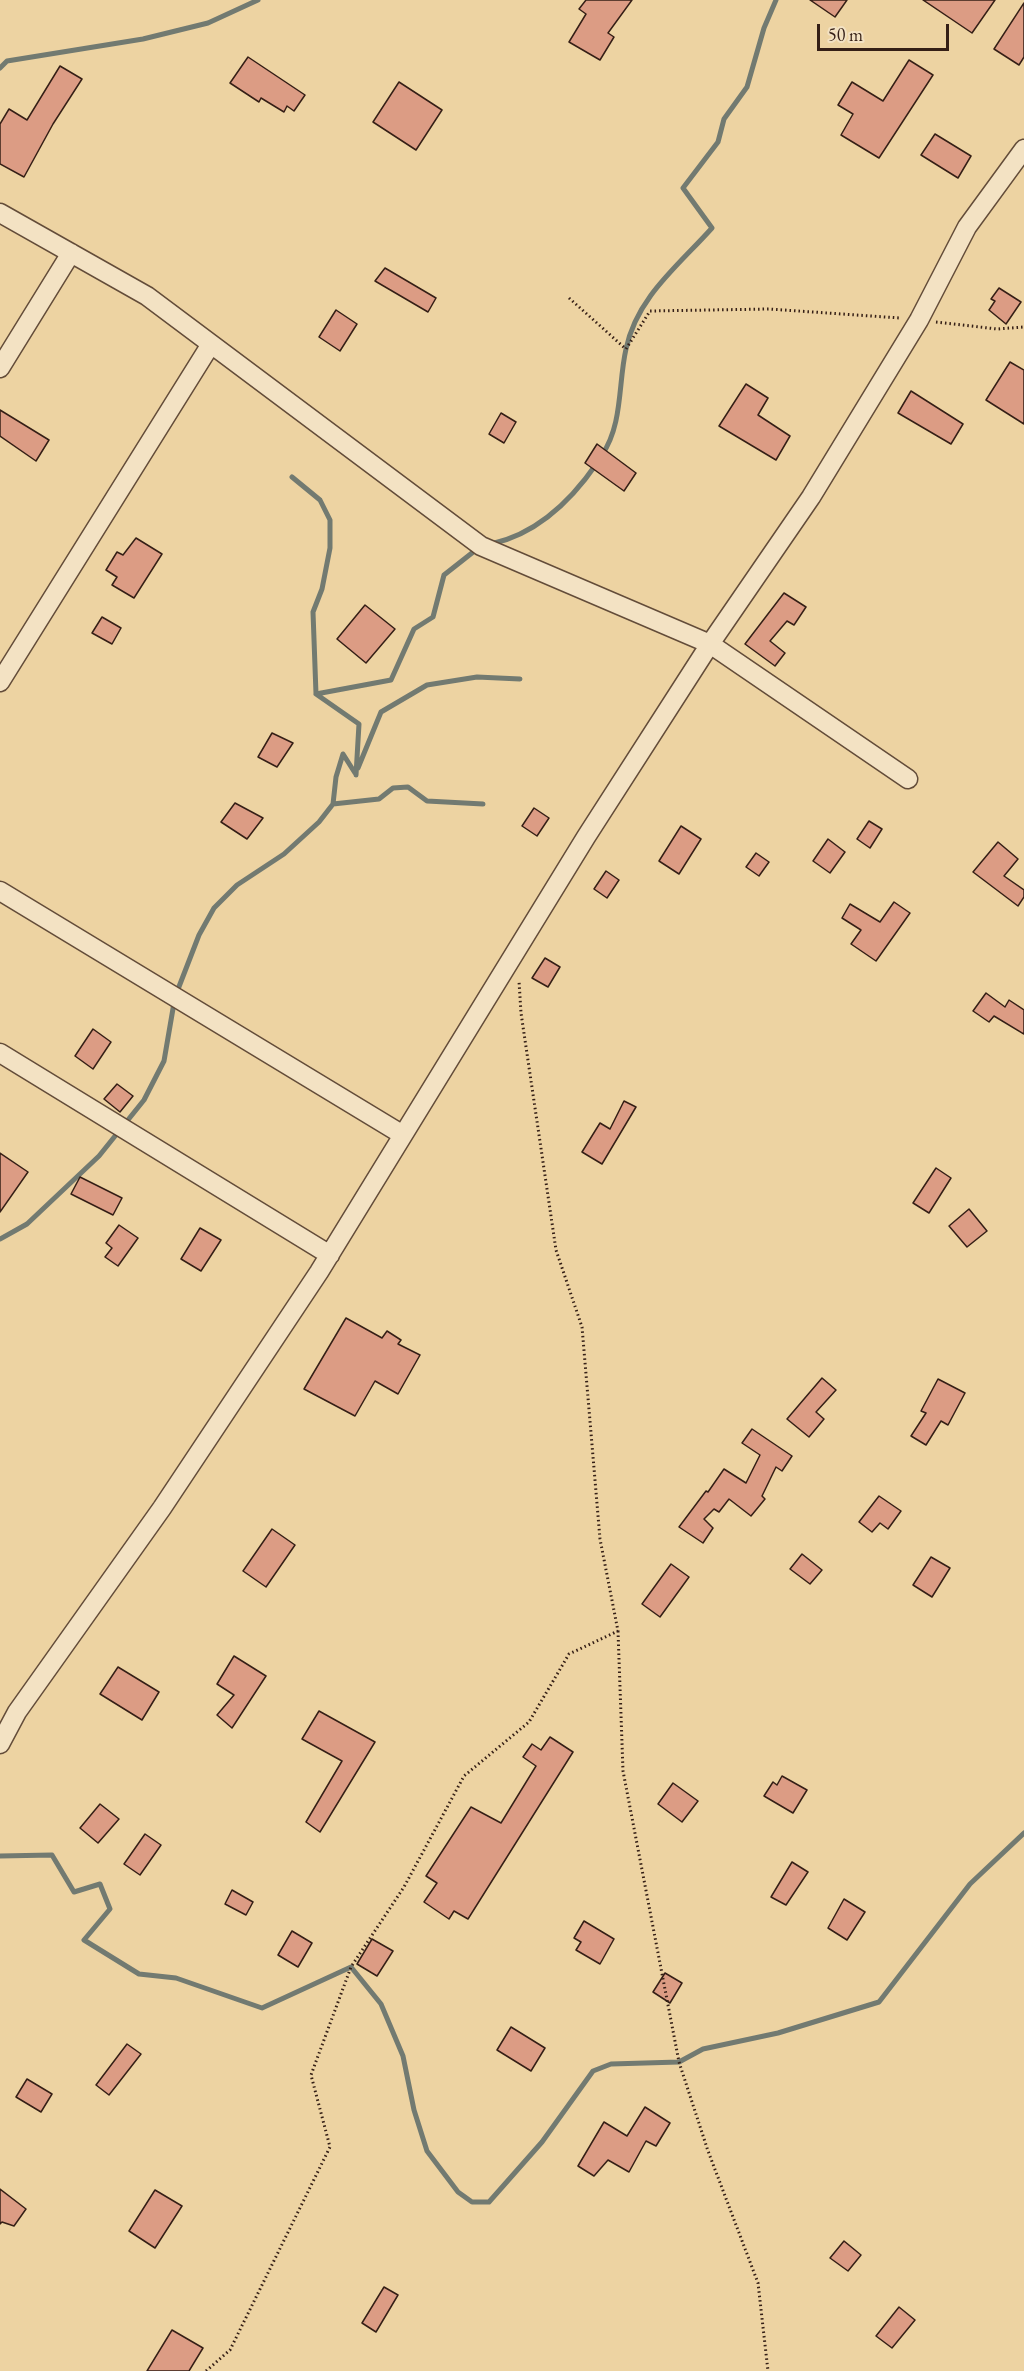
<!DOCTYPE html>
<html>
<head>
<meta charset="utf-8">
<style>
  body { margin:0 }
  #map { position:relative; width:1024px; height:2371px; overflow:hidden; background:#edd3a2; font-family:"EB Garamond",serif }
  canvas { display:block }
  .scale { position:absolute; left:817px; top:24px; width:132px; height:27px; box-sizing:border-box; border:3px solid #351f16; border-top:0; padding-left:8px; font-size:18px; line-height:21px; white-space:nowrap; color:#351f16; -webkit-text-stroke:4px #f3e2c3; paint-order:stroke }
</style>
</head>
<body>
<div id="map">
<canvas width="1024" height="2371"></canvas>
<div class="scale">50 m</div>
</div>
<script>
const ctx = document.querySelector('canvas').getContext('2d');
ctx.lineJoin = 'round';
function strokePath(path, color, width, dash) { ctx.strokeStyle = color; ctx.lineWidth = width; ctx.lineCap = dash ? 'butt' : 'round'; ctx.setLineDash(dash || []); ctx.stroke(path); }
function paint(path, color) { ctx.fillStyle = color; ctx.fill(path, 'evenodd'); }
const stream = new Path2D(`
  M0,68L7,61L143,39L208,23L258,0
  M602,455C623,424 618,384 626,349C637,297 678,266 712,228L683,188L718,142L724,119L747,87L764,28L776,0
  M292,477L320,500L330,520V548L322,589L313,612L316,694
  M491,544C537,534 571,501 597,463
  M358,768L381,712L427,685L477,677L520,679
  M356,775L359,724L316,694L391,680L414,629L433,617L444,575L477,549
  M333,804L379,799L393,788L408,787L427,801L483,804
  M0,1239L27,1224L99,1156L144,1100L164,1061L175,997L199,935L214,908L237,885L284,854L319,822L333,804L336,777L343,754L355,773
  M0,1856L52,1855L74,1892L100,1884L110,1909L84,1940L139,1974L176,1978L262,2008L351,1967L381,2004L403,2056L414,2110L427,2151L458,2192L472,2202H489L542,2142L593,2071L611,2064L679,2062L703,2049L778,2033L879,2002L970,1884L1024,1833`);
const building = new Path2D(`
  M586,0H632L608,33L614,37L600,60L569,42L586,14L579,9Z
  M810,0H847L835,17Z
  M923,0H995L972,33Z
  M1024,3V57L1019,65L994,49Z
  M248,57L305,95L294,111L287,106L284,112L261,98L259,102L230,83Z
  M909,60L933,75L879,158L841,135L853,114L838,105L852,82L883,101Z
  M60,66L82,79L53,124L24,177L0,164V124L9,109L27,120Z
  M399,82L442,110L416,150L373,122Z
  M935,134L971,156L958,178L921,155Z
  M385,268L436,298L428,312L375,281Z
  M999,288L1021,302L1006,324L989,310L995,301L991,299Z
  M336,310L357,324L340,351L319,337Z
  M1010,362L1024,370V424L986,400Z
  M746,384L768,398L758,415L790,436L776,460L719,426Z
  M911,391L963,424L951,444L898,413Z
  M0,410L49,440L36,461L0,436Z
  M501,413L516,422L504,443L489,434Z
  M597,444L636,473L624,491L585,463Z
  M136,538L162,554L134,598L112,585L117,577L106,570L117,552L123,555Z
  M784,593L806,607L794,625L787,621L770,641L785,653L775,666L745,644Z
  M365,605L395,629L366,663L337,639Z
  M102,617L121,628L112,644L92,633Z
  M272,733L293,743L277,767L258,757Z
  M235,803L263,818L247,839L221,822Z
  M534,808L549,818L537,836L522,826Z
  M869,821L882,829L870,848L857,839Z
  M681,826L701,839L679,874L659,861Z
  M828,839L845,852L830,873L813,861Z
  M998,842L1018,859L1004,876L1024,890V897L1018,906L973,872Z
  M756,853L769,862L759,876L746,867Z
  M606,871L619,880L607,898L594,889Z
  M894,902L910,913L876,961L851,944L861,930L842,918L850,904L880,922Z
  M545,958L560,967L548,987L532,978Z
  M986,993L1005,1007L1009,1000L1024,1010V1034L994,1016L989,1022L973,1011Z
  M93,1029L111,1042L93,1069L75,1056Z
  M117,1084L133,1096L120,1112L104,1099Z
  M624,1101L636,1107L602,1164L582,1152L600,1123L610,1129Z
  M0,1153L28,1172L0,1212Z
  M936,1168L951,1178L929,1213L913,1203Z
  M80,1177L122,1198L113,1215L71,1194Z
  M969,1209L987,1231L967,1247L949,1226Z
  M119,1225L138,1238L118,1266L105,1257L112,1248L106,1243Z
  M200,1228L221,1240L201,1271L181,1259Z
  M346,1318L382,1338L387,1331L401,1340L398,1344L420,1355L398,1394L375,1381L355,1416L304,1389Z
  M822,1378L836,1390L816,1412L824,1419L809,1437L787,1419Z
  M938,1379L965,1393L948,1425L941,1421L926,1445L911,1436L926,1413L921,1411Z
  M752,1429L792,1456L782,1471L776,1467L762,1496L765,1499L751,1516L729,1499L719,1512L714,1509L704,1519L713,1528L703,1543L679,1527L706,1491L708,1492L724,1469L746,1483L760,1455L742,1443Z
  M879,1496L901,1511L888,1529L880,1523L872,1532L859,1522Z
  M272,1529L295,1545L266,1587L243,1571Z
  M802,1554L822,1570L810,1584L790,1569Z
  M931,1557L950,1568L932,1597L913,1585Z
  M671,1564L689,1577L660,1617L642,1604Z
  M234,1656L266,1676L232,1728L217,1715L234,1695L217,1684Z
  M118,1667L159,1692L142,1720L100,1694Z
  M319,1711L375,1742L320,1832L306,1822L342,1761L302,1739Z
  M550,1737L573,1752L468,1919L454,1911L449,1919L424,1902L437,1883L426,1876L471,1807L501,1823L536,1766L523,1757L532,1744L541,1750Z
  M782,1776L807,1790L793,1813L764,1796L773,1782L777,1785Z
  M673,1783L698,1801L682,1822L658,1804Z
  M100,1804L119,1819L98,1843L80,1828Z
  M145,1834L161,1845L140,1875L124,1864Z
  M792,1862L808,1872L786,1905L771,1897Z
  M232,1890L253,1902L246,1915L225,1904Z
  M844,1899L865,1912L847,1940L828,1928Z
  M584,1921L614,1939L600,1964L576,1950L581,1942L574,1938Z
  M292,1931L312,1943L298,1967L278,1955Z
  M372,1939L393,1951L377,1976L357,1964Z
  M665,1973L682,1983L670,2003L653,1992Z
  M511,2027L545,2048L531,2071L497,2050Z
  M127,2044L141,2054L109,2095L96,2085Z
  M27,2079L52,2094L41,2112L16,2097Z
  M645,2107L670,2123L656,2146L646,2141L629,2172L608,2160L594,2176L578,2166L604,2122L627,2136Z
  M0,2189L26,2209L14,2226L2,2222L0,2224Z
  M155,2190L182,2206L155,2248L129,2231Z
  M844,2241L861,2255L848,2271L830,2258Z
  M384,2287L398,2295L376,2332L362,2323Z
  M899,2307L915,2320L892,2348L876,2336Z
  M172,2330L203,2348L189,2371H147Z`);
const path = new Path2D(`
  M569,298L626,349L650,311L769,309L900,318
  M936,322L997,329L1024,327
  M618,1631L623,1771L679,2062L708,2151L758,2283L768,2371
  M206,2371L230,2350L330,2147L311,2075L351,1967L404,1887L464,1776L529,1722L569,1654L618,1631L600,1539L582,1327L556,1250L521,1013L519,981`);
const street = new Path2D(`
  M0,213L147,296L481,546L710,644L908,779
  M0,368L71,253
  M0,682L211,344
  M0,891L403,1135
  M0,1053L330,1255
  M0,1744L17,1712L162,1508L319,1272L586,837L710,644L811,497L919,320L967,227L1024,149`);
strokePath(stream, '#727a71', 5);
paint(building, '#dc9c84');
strokePath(building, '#351f16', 1.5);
strokePath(street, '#634c39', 21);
strokePath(path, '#351f16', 3, [1.5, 3]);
strokePath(street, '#f3e2c3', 18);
</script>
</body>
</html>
